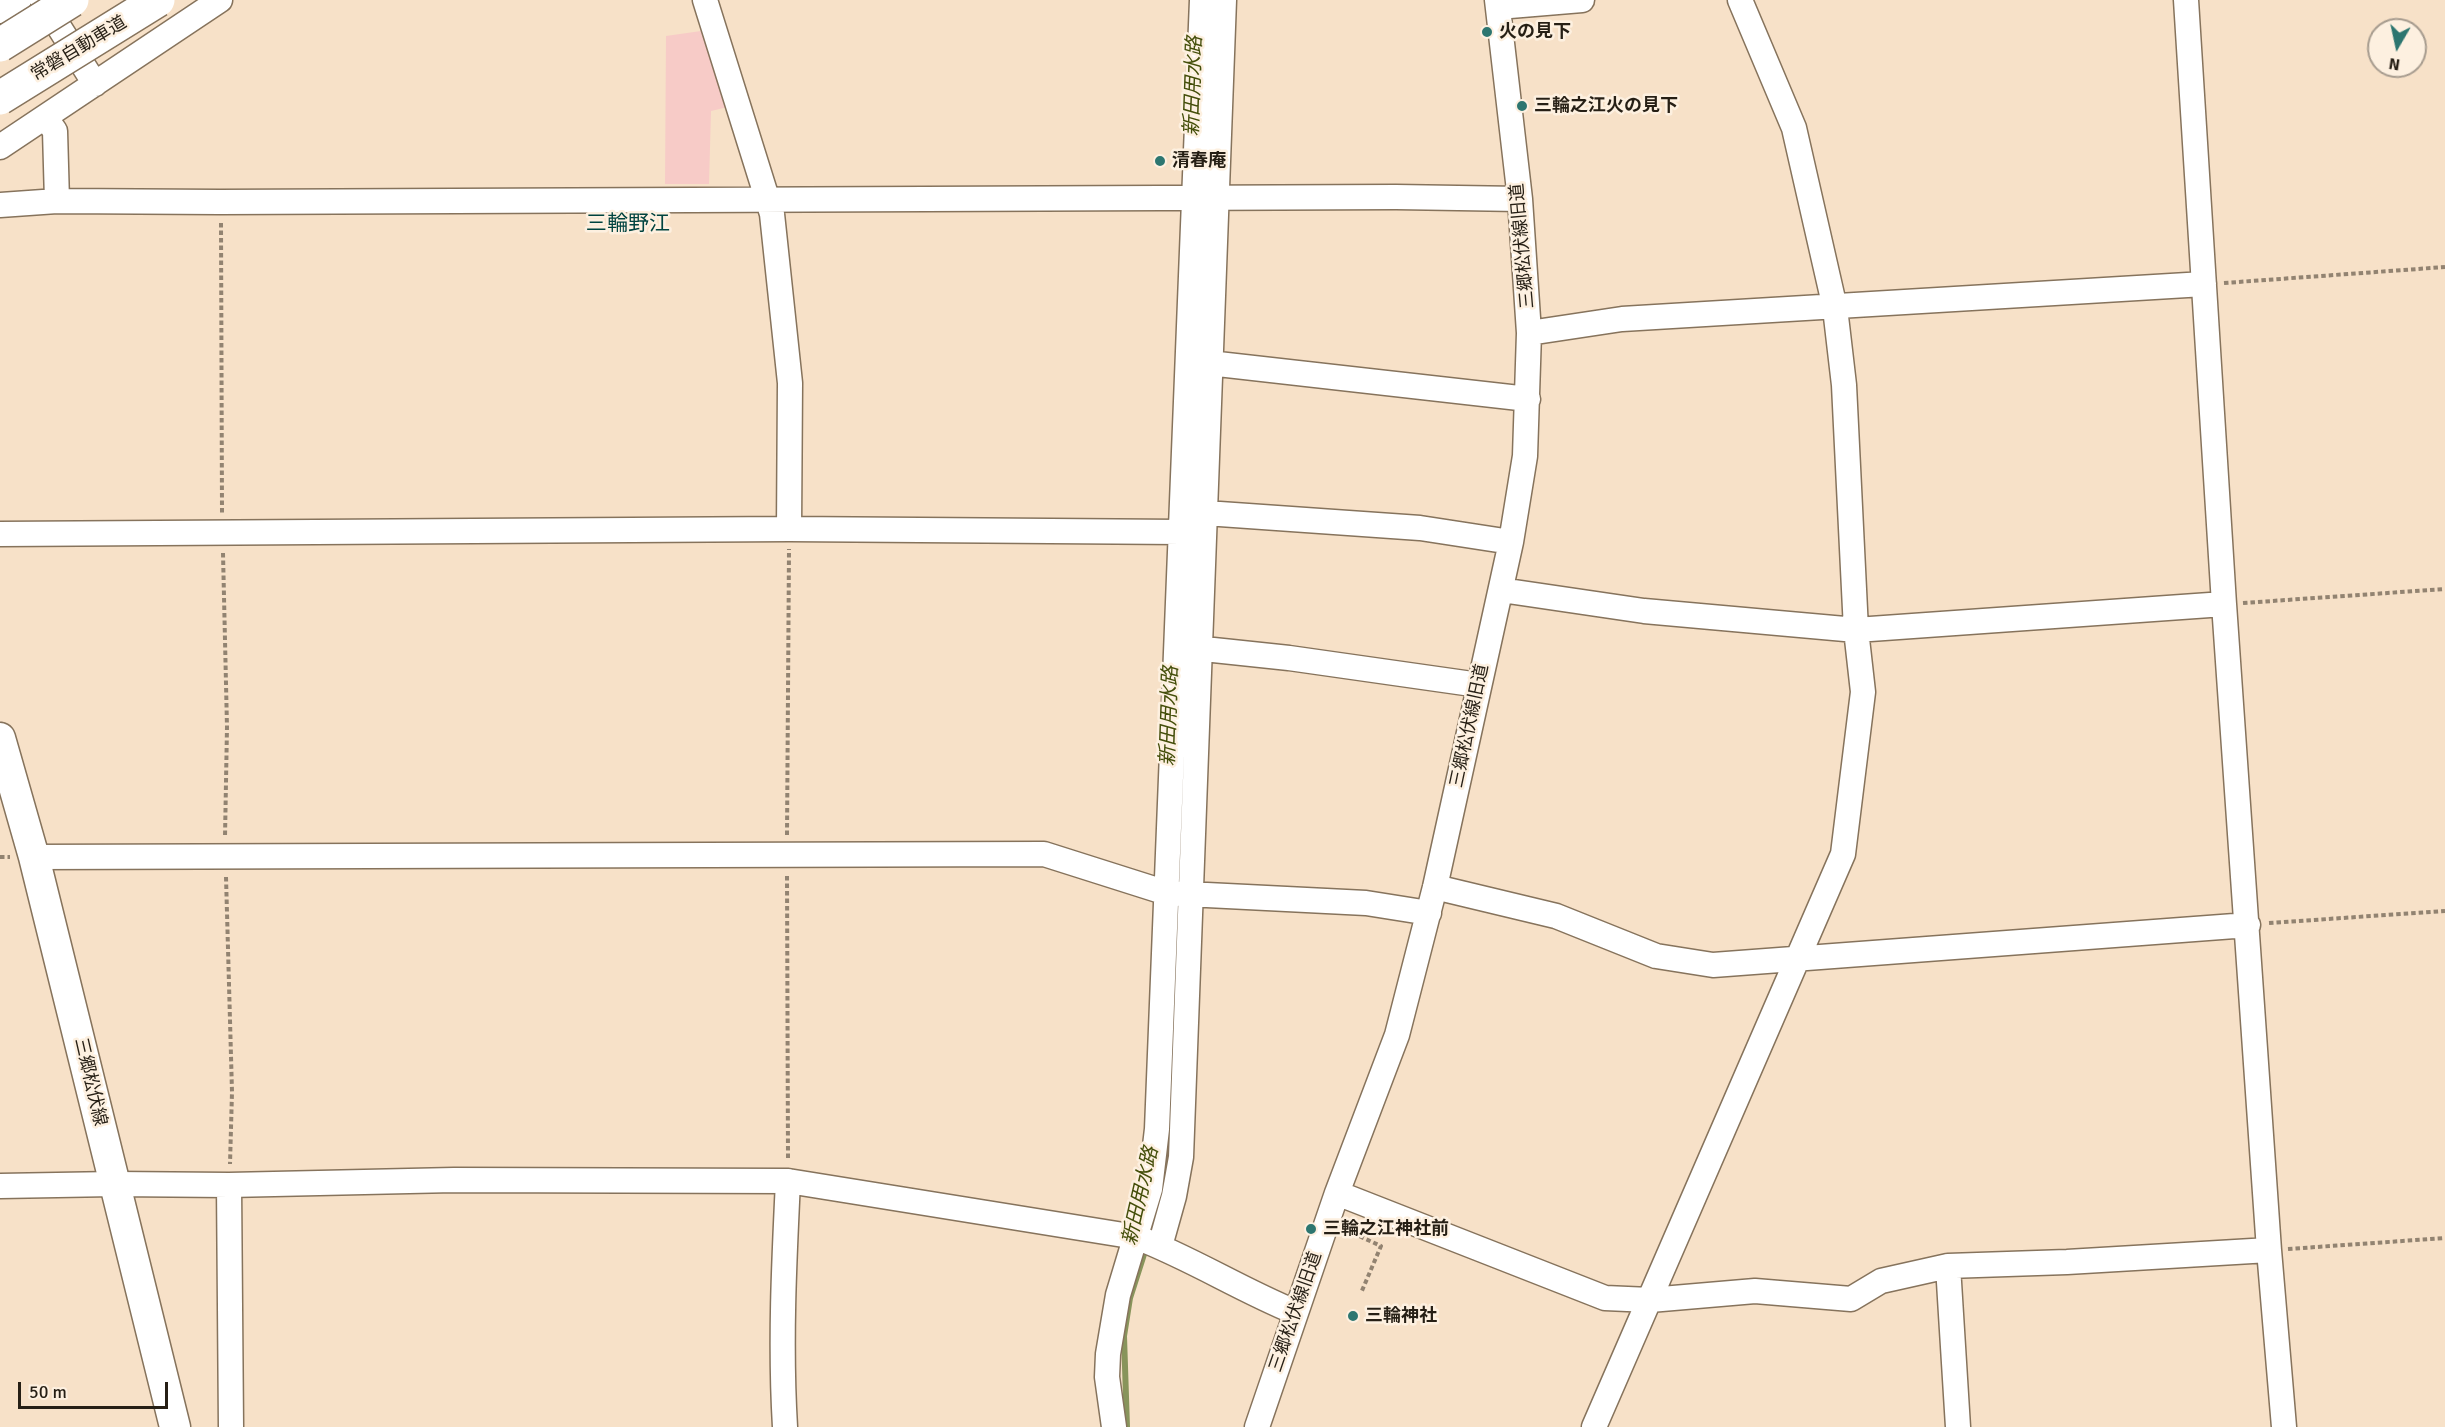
<!DOCTYPE html>
<html>
<head>
<meta charset="utf-8">
<style>
  body { margin:0 }
  #map { position:relative; width:2445px; height:1427px; overflow:hidden; background:#f7e1c8; font-family:Signika,sans-serif }
  canvas { display:block }
  .north { position:absolute; left:2367px; top:18px; width:60px; height:60px; box-sizing:border-box; background:#fdf0e0; border:2px solid #a79c8f; border-radius:50%; rotate:189deg; font-size:16px; font-weight:700; line-height:24px; text-align:center; color:#261f15 }
  .north::after { content:''; display:block; margin:auto; width:21px; height:27px; background:#2d7670; clip-path:polygon(50% 0,100% 100%,50% 72%,0 100%) }
  .scale { position:absolute; left:18px; top:1382px; width:150px; height:27px; box-sizing:border-box; border:3px solid #261f15; border-top:0; padding-left:8px; font-size:18px; line-height:21px; white-space:nowrap; color:#261f15; -webkit-text-stroke:4px #fdf0e0; paint-order:stroke }
</style>
</head>
<body>
<div id="map">
<canvas width="2445" height="1427"></canvas>
<div class="north">N</div>
<div class="scale">50 m</div>
</div>
<script>
const ctx = document.querySelector('canvas').getContext('2d');
ctx.lineJoin = 'round';
function paint(path, color) { ctx.fillStyle = color; ctx.fill(path, 'evenodd'); }
function strokePath(path, color, width, dash) { ctx.strokeStyle = color; ctx.lineWidth = width; ctx.lineCap = dash ? 'butt' : 'round'; ctx.setLineDash(dash || []); ctx.stroke(path); }
function label(font, color, halo, rows, align = 'center') {
  ctx.font = font + ' Signika,"Noto Sans JP",sans-serif'; ctx.lineWidth = 5; ctx.setLineDash([]); ctx.textBaseline = 'middle'; ctx.strokeStyle = halo; ctx.fillStyle = color; for (const [text, x, y, turn = 0] of rows) {
    ctx.save(); ctx.translate(x, y); ctx.rotate((+turn || 0) * Math.PI / 180); ctx.textAlign = isNaN(turn) ? turn : align; if (halo) ctx.strokeText(text, 0, 0); ctx.fillText(text, 0, 0); ctx.restore();
  }
}
const green = new Path2D(`
  M708,30L728,107L711,111L709,184H665L666,36Z`);
const stream = new Path2D(`
  M1149,1238L1170,1155
  M1127,1427L1124,1336L1130,1298L1146,1248`);
const path = new Path2D(`
  M221,223L222,513
  M2224,283L2445,267
  M223,553L227,727L225,837
  M2243,603L2445,589
  M787,835L789,549
  M0,857H10
  M787,876L788,1159
  M226,877L232,1092L230,1164
  M2269,923L2445,911
  M1346,1230L1381,1246L1361,1293
  M2288,1249L2445,1238`);
const minor = new Path2D(`
  M42,0L95,84
  M705,0L772,214L790,383L789,529
  M2186,0L2224,604L2269,1250L2284,1427
  M1498,7L1582,0
  M0,11L19,0
  M45,117L55,131L57,201
  M0,147L220,0
  M0,205L57,201L220,202L1396,197L1520,199
  M1529,333L1622,319L2204,284
  M1209,363L1528,399
  M1191,512L1420,528L1511,542
  M0,534L789,529L1181,532
  M1501,590L1644,611L1856,630L2224,604
  M1185,647L1289,658L1479,685
  M34,857L1044,854L1167,893L1366,903L1429,913
  M1435,887L1556,916L1656,956L1713,965L2248,925
  M229,1185L231,1427
  M0,1186L114,1184L229,1185L454,1180L788,1181L1136,1237C1191,1258 1241,1290 1295,1312
  M1337,1193L1605,1298L1650,1300L1755,1291L1851,1299L1881,1281L1948,1266L2067,1262L2269,1250
  M1160,1246L1174,1196L1181,1157L1224,0
  M1948,1266L1958,1427
  M785,1427C780,1345 784,1263 788,1181
  M1114,1427L1107,1377L1108,1354L1118,1295L1150,1189L1157,1129L1202,0
  M1257,1427L1337,1193L1397,1035L1435,887L1511,542L1525,456L1529,333L1520,199L1497,0
  M1594,1427L1843,854L1863,692L1856,630L1844,385L1835,308L1794,128L1740,0`);
const major = new Path2D(`
  M0,738L34,857L175,1427`);
const highwayBridge = new Path2D(`
  M0,45L72,0
  M0,98L158,0`);
const markers = [
  [1487,32,6,"#2d7670"],
  [1522,106,6,"#2d7670"],
  [1160,161,6,"#2d7670"],
  [1311,1229,6,"#2d7670"],
  [1353,1316,6,"#2d7670"]
];
const poiNames = [
  ["火の見下",1499,32],
  ["三輪之江火の見下",1534,106],
  ["清春庵",1172,161],
  ["三輪之江神社前",1323,1229],
  ["三輪神社",1365,1316]
];
const streetNames = [
  ["常磐自動車道",79,49,-31],
  ["三郷松伏線旧道",1523,246,-95],
  ["三郷松伏線旧道",1470,726,-78],
  ["三郷松伏線",90,1082,77],
  ["三郷松伏線旧道",1296,1312,-71]
];
const waterNames = [
  ["新田用水路",1194,86,-88],
  ["新田用水路",1170,716,-88],
  ["新田用水路",1141,1196,-77]
];
const quarterNames = [
  ["三輪野江",628,224]
];
paint(green, '#f7cbc7');
strokePath(stream, '#88945b', 6);
strokePath(minor, '#86735c', 27);
strokePath(major, '#86735c', 33);
strokePath(path, '#928371', 4, [4.5, 3]);
strokePath(minor, '#fff', 24);
strokePath(major, '#fff', 30);
strokePath(highwayBridge, '#86735c', 36, []);
strokePath(highwayBridge, '#fff', 33);
for (const [x, y, r, color] of markers) { const dot = new Path2D(); dot.arc(x, y, r, 0, 2 * Math.PI); ctx.fillStyle = color; ctx.fill(dot); strokePath(dot, '#fdf0e0', 2); }
label('bold 18px', '#261f15', '#fdf0e0', poiNames, 'left');
label('18px', '#261f15', '#fdf0e0', streetNames);
label('italic 20px', '#444e0a', '#fdf0e0', waterNames);
label('21px', '#00433f', '#fdf0e0', quarterNames);
</script>
</body>
</html>
